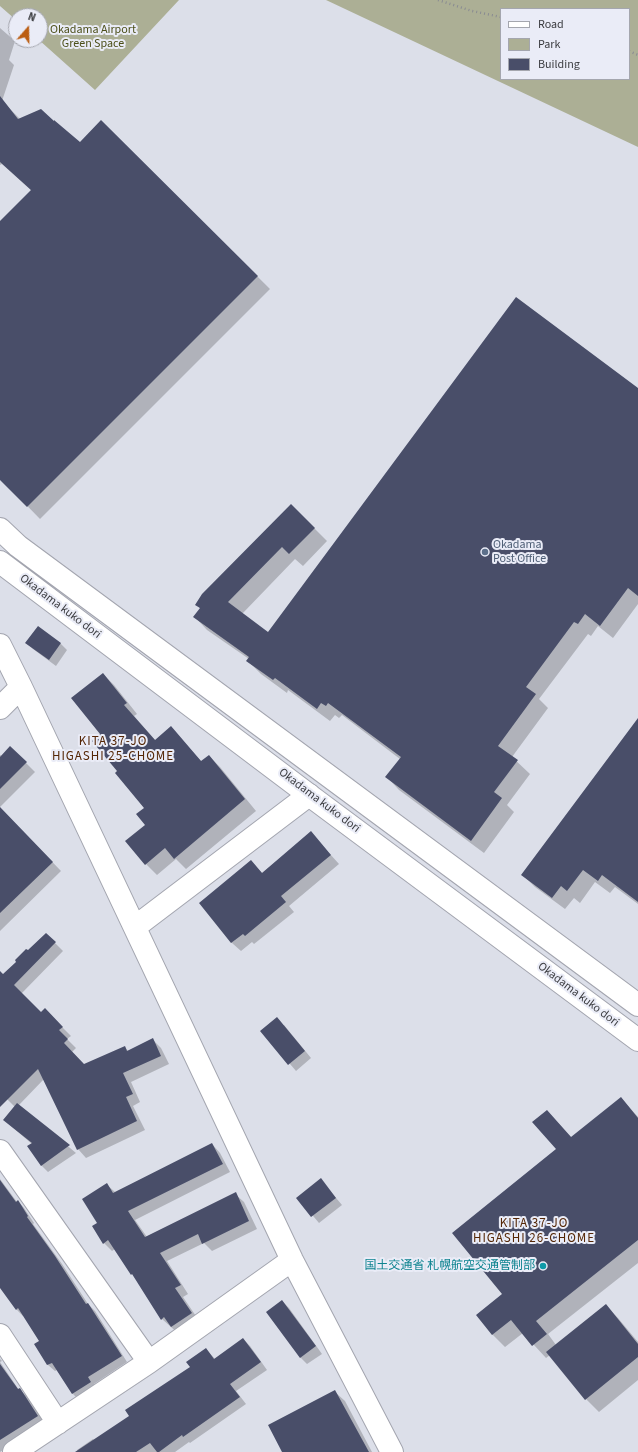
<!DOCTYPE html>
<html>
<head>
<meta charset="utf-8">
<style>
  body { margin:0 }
  #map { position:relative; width:638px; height:1452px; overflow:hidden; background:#dcdfe9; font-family:"Source Sans 3",sans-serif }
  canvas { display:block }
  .legend { position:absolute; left:500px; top:8px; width:130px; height:72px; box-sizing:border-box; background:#eaecf7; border:1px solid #a4a6ae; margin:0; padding:5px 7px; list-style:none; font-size:12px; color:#3b3c40 }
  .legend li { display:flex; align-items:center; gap:8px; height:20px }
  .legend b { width:20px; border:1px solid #a4a6ae }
  .north { position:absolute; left:8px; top:8px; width:40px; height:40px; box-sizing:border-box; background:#eaecf7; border:1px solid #a4a6ae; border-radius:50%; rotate:20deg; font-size:11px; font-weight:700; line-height:16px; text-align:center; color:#3b3c40 }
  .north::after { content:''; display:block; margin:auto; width:14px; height:18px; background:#bb5d12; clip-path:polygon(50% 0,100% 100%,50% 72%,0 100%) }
</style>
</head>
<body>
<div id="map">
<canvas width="638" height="1452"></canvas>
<ul class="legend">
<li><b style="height:5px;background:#fff"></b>Road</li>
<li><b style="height:11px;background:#acaf95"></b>Park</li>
<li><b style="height:11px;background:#494e69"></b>Building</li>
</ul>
<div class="north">N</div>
</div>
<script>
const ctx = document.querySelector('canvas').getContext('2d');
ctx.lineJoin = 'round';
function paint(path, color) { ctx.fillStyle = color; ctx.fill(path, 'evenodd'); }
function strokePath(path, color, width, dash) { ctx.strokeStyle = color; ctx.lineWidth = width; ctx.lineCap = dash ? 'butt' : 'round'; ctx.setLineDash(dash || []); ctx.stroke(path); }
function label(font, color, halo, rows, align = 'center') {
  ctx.font = font + ' "Source Sans 3","Noto Sans JP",sans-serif'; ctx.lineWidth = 4; ctx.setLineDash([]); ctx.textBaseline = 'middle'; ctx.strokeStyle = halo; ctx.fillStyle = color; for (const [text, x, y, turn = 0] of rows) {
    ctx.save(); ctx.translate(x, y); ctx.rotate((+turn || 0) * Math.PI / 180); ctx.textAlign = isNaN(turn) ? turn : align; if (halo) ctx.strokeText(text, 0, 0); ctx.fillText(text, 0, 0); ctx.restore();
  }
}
const green = new Path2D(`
  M0,0H179L95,90L39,40H40V16H16V20L0,6Z
  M326,0H638V147ZM501,9H629V79H501Z`);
const shadow = new Path2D(`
  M0,28L15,41L9,60L14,65L2,101L20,119L80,143L101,121L270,289L40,519L0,478V223L32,191L2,164L0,165Z
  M638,389V604L613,638L598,626L591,636L588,634L539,699L548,708L512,757L530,774L507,805L514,812L484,853L399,790L387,777L400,759L342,715L339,718L335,715L330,721L288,690L287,693L261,674L248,661L249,659L207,630L195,617L201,609L196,604L291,505L327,541L303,566L295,559L242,614L268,633Z
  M38,627L61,644L67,650L56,666L33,649L27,643Z
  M103,674L114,685L137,714L134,716L156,741L171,728L202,762L209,756L220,767L256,811L186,869L176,859L157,875L146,864V825L145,809L119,771L102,734Z
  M638,719V904L615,887L610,893L595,882L580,903L574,898L565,909L535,887L523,875Z
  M10,747L35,772L0,807V755L2,756Z
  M0,808L61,871L0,931Z
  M311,833L339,864L289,906L294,912L254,944L252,942L241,951L232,943L200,903L251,861L262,873Z
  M46,934L63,951L21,994L41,1014L45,1010L71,1036L67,1039L76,1048L72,1052L84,1065L125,1047L128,1051L153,1040L161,1048L169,1064L131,1082L140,1102L133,1106L145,1130L86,1158L78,1149L44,1079L19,1105L76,1153L48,1172L41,1165L32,1144L4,1120L15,1107L0,1092V979Z
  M284,1025L311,1058L296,1071L262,1031Z
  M621,1098L638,1117V1263L548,1334L556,1345L605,1305L618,1318L638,1342V1380L599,1412L586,1399L550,1355L546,1358L523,1333L505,1347L492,1334L503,1294L558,1149L547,1111L572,1138Z
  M212,1144L220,1153L230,1172L135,1220L147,1237L235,1194L244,1202L257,1229L212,1251L204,1243L167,1261L188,1294L183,1297L200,1322L180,1335L162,1319L136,1278L115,1249L112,1251L104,1243L99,1224L106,1184L115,1192Z
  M0,1179L17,1202L18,1201L24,1208L34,1223L33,1224L62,1264L88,1304L95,1311L127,1362L94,1384L97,1389L79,1400L73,1394L57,1370L55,1371L48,1365L36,1345L40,1342L24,1315L23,1316L17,1310L0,1286Z
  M321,1180L342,1205L319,1223L298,1198Z
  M282,1301L289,1308L322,1354L307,1364L301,1358L267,1312Z
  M243,1339L250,1346L267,1370L236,1391L246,1404L190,1443L189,1442L175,1452H78L77,1450L93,1439L94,1440L130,1416L191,1367L206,1349L215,1359Z
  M0,1359L2,1361L0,1362L19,1390L27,1396L45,1423L0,1452Z
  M335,1392L345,1401L372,1452H283Z`);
const building = new Path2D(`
  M0,96L18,119L41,109L54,121V120L80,142L101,120L258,276L27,507L0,480V221L31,190L0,162Z
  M516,297L638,388V596L628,588L600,626L585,614L578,624L574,622L526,687L536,694L498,746L518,760L494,792L502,798L471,841L385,777L401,757L328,703L326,706L321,703L317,709L275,678L273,680L246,661L249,657L193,617L200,608L195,605L202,594L291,504L315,528L289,554L282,547L228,602L268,632Z
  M38,626L61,643L49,660L25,643Z
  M103,673L127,703L124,705L155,740L171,726L201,761L209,755L245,799L174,859L165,848L145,865L125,841L145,825L136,814L144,808L115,773L117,771L92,741L100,734L71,698Z
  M638,718V902L602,875L598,881L583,870L567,891L561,886L552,898L521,875Z
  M10,746L27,762L0,789V757Z
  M0,807L53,862L0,913Z
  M311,831L331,855L281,896L286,902L245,936L243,934L231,943L199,903L251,860L262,873Z
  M46,933L56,942L14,985L41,1012L45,1008L63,1027L59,1030L68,1039L64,1043L84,1064L125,1046L127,1051L153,1038L161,1056L123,1073L133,1094L126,1097L137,1121L77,1150L38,1069L0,1107V971L3,974L16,962L15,960L26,949L28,950Z
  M277,1017L305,1051L288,1065L260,1031Z
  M621,1097L638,1118V1240L536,1321L547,1334L532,1346L511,1320L492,1335L476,1315L502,1294L452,1233L556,1149L532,1122L547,1110L571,1137Z
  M17,1103L70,1145L41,1166L27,1146L32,1143L3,1120Z
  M212,1143L223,1164L128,1211L145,1237L236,1192L249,1221L202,1244L198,1234L160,1253L181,1285L175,1288L192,1313L171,1327L164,1317L161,1320L132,1274L131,1275L108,1240L103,1244L92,1226L97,1223L82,1199L107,1183L113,1193Z
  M321,1178L336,1198L311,1217L296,1198Z
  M0,1180L16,1202L18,1200L28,1216L27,1217L55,1256L86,1304L88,1303L122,1356L88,1377L91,1382L72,1394L52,1363L47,1365L34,1344L39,1341L18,1308L16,1310L0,1288Z
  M282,1300L316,1346L300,1358L266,1312Z
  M606,1304L638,1344V1357L585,1400L546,1352Z
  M243,1338L261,1362L230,1384L240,1397L183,1437L182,1435L159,1452H157L150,1443L136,1452H75L129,1416L125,1410L190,1367L186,1362L206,1348L214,1359Z
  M0,1364L18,1389L20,1388L38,1416L0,1440Z
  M335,1390L369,1452H282L268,1425Z`);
const path = new Path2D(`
  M438,0L472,11L501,17
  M629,51L638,55`);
const minor = new Path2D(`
  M0,645L21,687L292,1260L392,1452
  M0,708L21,687
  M135,927L309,795
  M0,1151L149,1362
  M0,1335L58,1423
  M14,1452L149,1362L292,1260`);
const major = new Path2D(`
  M0,529L18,546L638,1005
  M0,562L309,795L638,1040`);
const markers = [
  [485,552,4,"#5c6f8a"],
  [543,1266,4,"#0f9aa8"]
];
const parkNames = [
  ["Okadama Airport",93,30],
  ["Green Space",93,44]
];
const serviceNames = [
  ["Okadama",493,545],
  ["Post Office",493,559]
];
const streetNames = [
  ["Okadama kuko dori",60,607,37],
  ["Okadama kuko dori",319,801,37],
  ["Okadama kuko dori",578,995,37]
];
const cultureNames = [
  ["国土交通省 札幌航空交通管制部",535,1266]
];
const neighbourhoodNames = [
  ["KITA 37-JO",113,742],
  ["HIGASHI 25-CHOME",113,757],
  ["KITA 37-JO",534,1224],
  ["HIGASHI 26-CHOME",534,1239]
];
paint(green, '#acaf95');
paint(shadow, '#0003');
paint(building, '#494e69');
strokePath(minor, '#a3a5af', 24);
strokePath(major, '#a3a5af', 24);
strokePath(path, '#898b92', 2.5, [1, 3]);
strokePath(minor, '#fff', 22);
strokePath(major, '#fff', 22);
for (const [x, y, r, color] of markers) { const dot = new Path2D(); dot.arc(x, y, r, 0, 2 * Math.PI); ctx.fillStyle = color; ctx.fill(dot); strokePath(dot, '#eaecf7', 1.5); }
label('12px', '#4c4f19', '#eaecf7', parkNames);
label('12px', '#4e5e75', '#eaecf7', serviceNames, 'left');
label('12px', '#3b3c40', '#eaecf7', streetNames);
label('12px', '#0d838f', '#eaecf7', cultureNames, 'right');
ctx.letterSpacing = '1px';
label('13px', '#552706', '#eaecf7', neighbourhoodNames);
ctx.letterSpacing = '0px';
</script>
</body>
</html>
